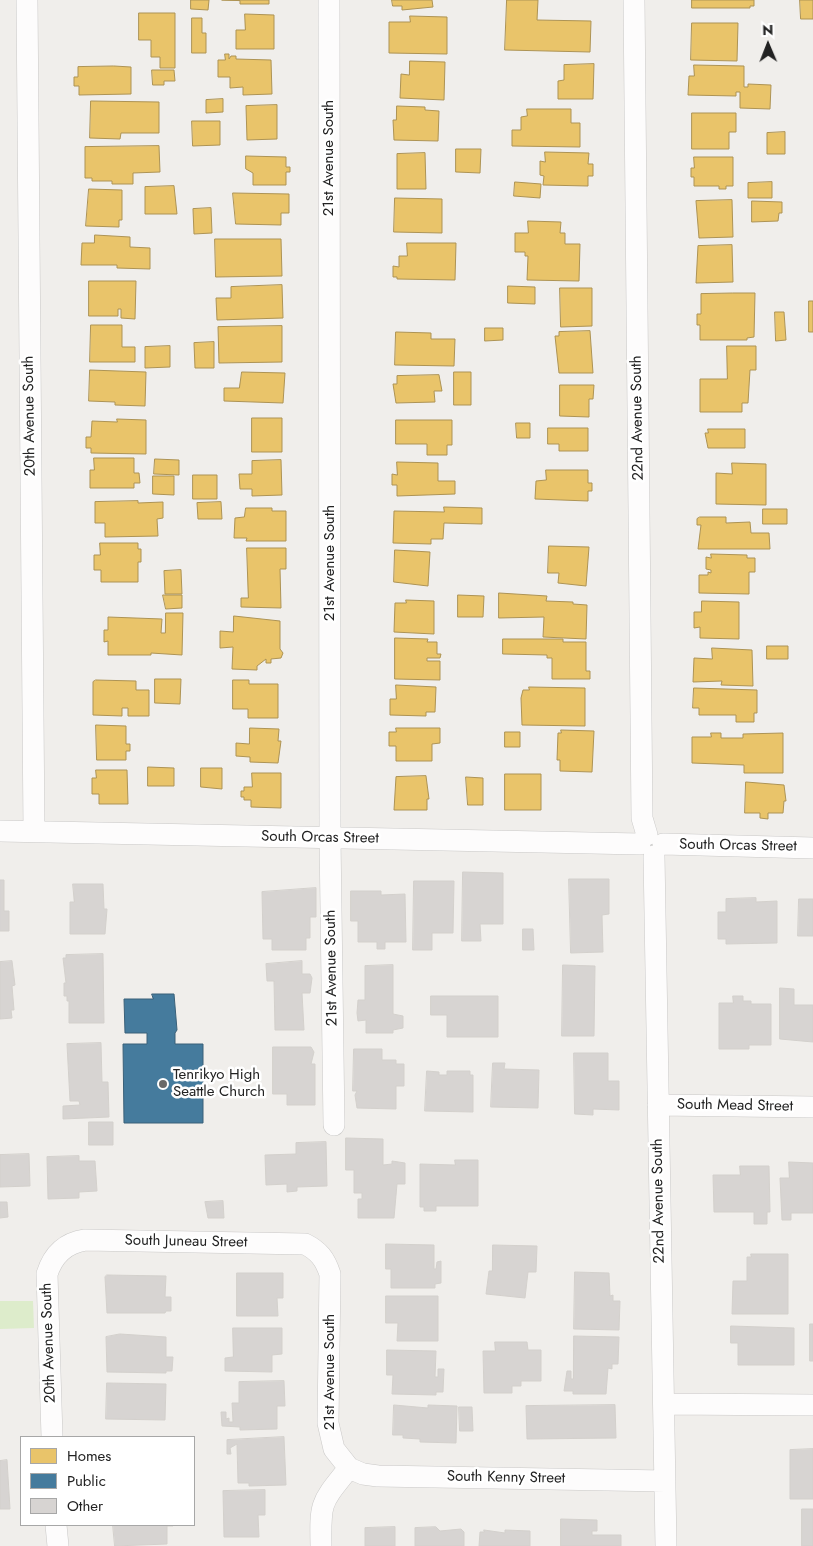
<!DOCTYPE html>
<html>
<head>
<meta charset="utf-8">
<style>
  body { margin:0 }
  #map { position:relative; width:813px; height:1546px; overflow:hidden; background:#f0eeeb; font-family:Jost,sans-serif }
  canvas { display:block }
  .legend { position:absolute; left:20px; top:1436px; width:175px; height:90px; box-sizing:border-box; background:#fff; border:1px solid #a7a7a7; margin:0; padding:6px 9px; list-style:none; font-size:15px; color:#222 }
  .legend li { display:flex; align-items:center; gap:10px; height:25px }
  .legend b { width:25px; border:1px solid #a7a7a7 }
  .north { position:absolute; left:743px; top:20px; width:50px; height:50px; -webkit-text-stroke:4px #fff; paint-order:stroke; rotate:359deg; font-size:14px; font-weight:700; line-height:20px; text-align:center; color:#222 }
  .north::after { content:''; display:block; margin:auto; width:18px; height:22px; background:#222; clip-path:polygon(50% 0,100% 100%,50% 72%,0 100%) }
</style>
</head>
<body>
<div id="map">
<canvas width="813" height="1546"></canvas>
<ul class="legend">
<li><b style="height:14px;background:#e9c46a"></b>Homes</li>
<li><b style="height:14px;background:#457b9d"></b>Public</li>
<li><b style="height:14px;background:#d7d4d2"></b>Other</li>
</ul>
<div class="north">N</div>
</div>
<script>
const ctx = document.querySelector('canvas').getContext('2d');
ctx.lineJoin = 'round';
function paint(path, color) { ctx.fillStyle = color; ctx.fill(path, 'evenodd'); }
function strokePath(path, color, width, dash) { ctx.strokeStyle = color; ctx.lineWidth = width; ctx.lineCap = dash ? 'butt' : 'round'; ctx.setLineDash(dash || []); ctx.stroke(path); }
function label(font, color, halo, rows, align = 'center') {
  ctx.font = font + ' Jost,sans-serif'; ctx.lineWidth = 5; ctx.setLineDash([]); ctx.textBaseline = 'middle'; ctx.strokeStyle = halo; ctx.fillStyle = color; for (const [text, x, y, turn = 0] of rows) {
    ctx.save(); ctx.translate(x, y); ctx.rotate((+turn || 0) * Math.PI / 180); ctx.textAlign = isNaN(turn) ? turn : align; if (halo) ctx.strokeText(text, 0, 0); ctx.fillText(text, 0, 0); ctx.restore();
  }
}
const grass = new Path2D(`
  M0,1301H33L34,1328L0,1329Z`);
const homes = new Path2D(`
  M191,0H209L208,10L191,9Z
  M222,0H269V4H240V1Z
  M392,0H432L433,7L402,10V6H393Z
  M507,0H538L537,20L591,21L590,52L505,50Z
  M692,0H754V6H750V8H692Z
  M800,0H813V19H801Z
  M139,13H175V68H160V57H151V40H139Z
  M245,14L274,15V49H236V30H245Z
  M410,16L447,17V54L389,53V22H410Z
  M192,18H202V33H206V53H192Z
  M692,23H738L737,61L691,60Z
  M225,54H229V59L231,56H236V59L271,60L272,94L243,95V87L230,88V77H218V60H225Z
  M410,61L445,62L444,100L400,98L401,74L409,75Z
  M594,64L593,99H558V81L564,80V65Z
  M694,65L744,66V87H748V84L771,85L770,109L740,108V92H736V96L688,95L689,76H694Z
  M114,66L131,67V94L79,95V86H74V77H78V67Z
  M152,70H174L175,81H164V85H153Z
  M223,99V112L206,113V100Z
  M91,101L159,102V133H121L120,139L90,138Z
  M277,105V139L247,140L246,106Z
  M397,106L425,107V110L439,111L438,141L394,140L393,120H396Z
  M527,109H571V123H580V147L512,146V130H521V117L527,116Z
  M692,113H736V132H729V149H692Z
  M192,121H220V145L193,146Z
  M785,132V154H767V133Z
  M159,146L160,172L133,173V184H112V181H92V178H85V147Z
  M456,149H481L480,173L456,172Z
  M545,152L589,153L588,164H593V176H588V186L543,185L544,176L540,175V161L545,162Z
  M425,153L426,189H397V154Z
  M246,156L286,157V167H290V172H286V185H253V173L246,169Z
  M694,157H733V186H726V189H719V186H694V177H691V168H694Z
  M515,182L541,184L540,198L514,196Z
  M772,182V198H748V183Z
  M174,186L177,214H145V187Z
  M89,189L122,190V220H119V227L86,226Z
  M233,193L289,194V213H281V225L236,224Z
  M395,198L442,199V233L394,232Z
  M732,200L733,237L699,238L696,201Z
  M752,201L782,202V213H779L778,221L752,222Z
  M211,208L212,233L194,234L193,209Z
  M528,221L561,222L560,233H565V244H580L579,281L527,280L528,256H525V252H515V233H528Z
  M95,235L130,237V247L150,248V269L117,268V265H81L82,243H94Z
  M215,239H281L282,276L216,277Z
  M407,243H456L455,280L397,279V277H393V266L399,267V256H407Z
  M732,245L733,282L696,283L698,246Z
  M89,281H136L135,319L121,318V309H118V316H89Z
  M282,285L283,318L217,320L216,298H231V287Z
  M508,286L535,287V304L508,303Z
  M560,288H592V326L561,327Z
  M733,293H755L754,337L747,338V340H700V325H697V314H701V294Z
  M809,301H813V332H809Z
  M775,312H784L786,340L776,341Z
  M91,325H122V347H135V362H90Z
  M282,326V362L219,363L218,327Z
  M485,328H503V340L485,341Z
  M590,331L593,373H559L555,336H559V332Z
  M396,332L431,333V339H455L454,366L395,365Z
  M214,342V368H195L194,343Z
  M170,346V367L145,368V347Z
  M727,346H756V370H750L748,403H742V412H700V379H727Z
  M90,370L146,372L145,406L115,405V402L89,401Z
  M242,372L285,373L283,403L224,401V388H239Z
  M454,372H471V405H454Z
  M439,375L442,391H434L435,402L396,403L393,384H397V376Z
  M560,385H594L593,399H589V417L560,416Z
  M252,418H282V452H252Z
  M117,419L146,420V454L91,453V448H86V437H91L92,421L117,422Z
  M396,420H452V445H447V455H427V444H396Z
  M516,423H530V438H517Z
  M548,428H588V451H559V444H548Z
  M708,429H745V448H708L705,433H708Z
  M94,458H134V473H139L140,483H134V488H90V470H94Z
  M155,459L179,460V475L154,474Z
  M281,460L282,495L252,496V489H240L239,474H252V461Z
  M397,462L438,463V481H455V494L397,496V485H392V474L397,475Z
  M732,463L766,464V505L716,504V473L732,474Z
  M546,470H588V483H592V491H588V501L535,499L536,481L546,480Z
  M193,475H217V499H193Z
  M153,476H174V495L153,494Z
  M138,501V503L163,502V518L157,519L158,536L105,537V523H95V502Z
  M221,502L222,519H198L197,503Z
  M444,507L482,508V524L444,523L443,539H431V544L393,543L394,511L444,512Z
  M246,508H272V511H286V541H246L247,538H234L235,518L244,517Z
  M763,509H787V524H763Z
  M700,517H726V523L750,522L751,533H769L770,549H698L701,525H697V519Z
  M100,543H138V549H141V562H138V582H101V570H94V555H100Z
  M549,546L589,547L586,586L558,583L559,573H548Z
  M247,548H286V569H280L281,608L241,607V598H248Z
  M395,550L430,552L428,586L394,582Z
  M711,554L747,555V558H755V572H749V594L699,593V575H708V572L711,573V570L706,569V557L711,558Z
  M181,570L182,594H165L164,571Z
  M499,593L547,596L546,601L573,602V604L587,605L586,639L543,637L544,617L499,618Z
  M163,595H182V608L166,609Z
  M458,595L484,596L483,617H458Z
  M406,600L434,601V634L394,632L395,603H406Z
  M702,601L739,602V639L700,638V627L694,628V612H701Z
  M166,613H183L182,655L151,653V655H108V641L104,642V630H108V617L162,619L161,633H165Z
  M234,616L280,621V649L283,653L281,658L271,659V663H266V659L257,666V670L232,669L233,647L220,648V631L233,632Z
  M395,638L428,639L427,642H437V654H441L440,658H427V661H440V680L395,679Z
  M503,639H563V642H586V671H590V679H552V658H547V655L503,654Z
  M767,646H788V659H767Z
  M712,648L752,650L753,686L721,685L722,681L693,682L694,658L712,659Z
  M155,679H181L180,704L155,703Z
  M96,680L136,681V690H149V716H128V708H122V716L93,715V682Z
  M233,680H249V684H278V718H248V709H233Z
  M396,685L436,687L435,712H426V716L390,715V699H396Z
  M529,687L585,688V726L522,725L521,698L523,690H529Z
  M694,688L757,690V713H754V722H736V715H699V708H693Z
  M96,725L126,726V744H130V751H126V760H97Z
  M250,728L279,729L278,741H281L278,763L250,762V757L236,756V743L249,744Z
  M396,728H440V743L432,744V761H396V746H389V732H396Z
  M561,730L594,731L592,772L560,771V760H557L558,733H561Z
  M505,732H520V747H505Z
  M711,733H721V738H743V734L783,733V773H744V765L692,763V737H711Z
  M148,767L174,768V786H148Z
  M201,768H222V789L201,787Z
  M96,770H127L128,804H99V794H92V778H96Z
  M252,773H281V808L251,807V800H244V797H241V791H244V787H252Z
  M505,774H541V810H505Z
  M426,776L429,799H427V810H394L396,777Z
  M466,777L483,778V805H468Z
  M746,782L784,785L786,801H784L783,813H768V819L760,818V813H745Z`);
const public = new Path2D(`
  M152,994H174L177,1030L175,1033V1044H203V1123H124L123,1044H147V1033H125L124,999H153Z`);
const building = new Path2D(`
  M463,872L503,873V924H480L481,941H462Z
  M569,879H609V914L602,915L603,952L571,953Z
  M0,880H4V911H9V931H0Z
  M414,881H454L453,933H432V950H413Z
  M73,884H103L104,909H107L105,934H70V902H74Z
  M316,888V917H310V938H306V950H272V939H263L262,892Z
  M351,891H381V895L405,894L406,942H385V949H377V942H358V921H351Z
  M756,898V902L777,901V943L726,944V939H718V912H726V899Z
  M799,899H813V936H798Z
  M523,929H533L534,950H523Z
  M103,954L104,1023H69V1001H67V996H64V983H66L63,958H66V955Z
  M12,961L15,985L12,986L14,1010H11L12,1018L0,1019V962Z
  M302,961V974H310L312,978L310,993H302L304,1030H275L274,981H267L266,964Z
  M393,965V1014L403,1016V1028L393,1030V1033H366V1020L358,1021L357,1013L358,1000H365V966Z
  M563,965L595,966L594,1036H562Z
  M780,988L794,989V1005H813V1042L780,1039Z
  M431,996H498V1037H447V1015H431Z
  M733,996H743V1001H751V1004H771V1045H749V1049H719V1003H733Z
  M101,1043L102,1082H108L109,1117L63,1119V1106L80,1105L79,1101H70L67,1044Z
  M273,1047H311L314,1052L311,1064H315V1105H287V1094H273Z
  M354,1049H382V1060H396V1064H404V1086H396V1109L357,1108L355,1095L357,1091H353Z
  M574,1053H608V1081H619V1110L593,1109V1115L575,1114Z
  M493,1063H505L504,1069L539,1070L538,1108L491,1107Z
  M427,1071L439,1072V1075H447V1071H470V1075H473V1112L425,1111Z
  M89,1122H113V1145H89Z
  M346,1138L383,1139V1165L392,1164V1161L405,1163V1184H397L394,1218H358V1199H362V1193H354V1170H346Z
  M326,1142L327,1186L297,1187V1191L287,1192V1184L266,1185L265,1155L296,1154V1143Z
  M29,1154L30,1186L0,1187V1155Z
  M79,1156V1161H95L97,1191L79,1192V1198L48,1199L47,1157Z
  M455,1160H478V1206H436V1211H424V1207H420V1164L455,1165Z
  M789,1162L813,1163V1213H791V1220H782L780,1178H789Z
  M740,1166H769L770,1212H767V1224H754V1212H714L713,1175H740Z
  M223,1201L224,1218H208L205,1202Z
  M0,1202H7L8,1217L0,1218Z
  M386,1244L434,1245V1269H436L437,1262L441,1261V1283L435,1284V1288H391V1269H386Z
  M493,1245L537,1246L536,1272H528L525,1298L486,1294L489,1271H492Z
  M751,1254H788V1314H732L733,1281H747V1257H751Z
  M575,1272L609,1273L610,1296L613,1295V1301H620L619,1330L574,1329Z
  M237,1273H283V1298H277L278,1316H237Z
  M107,1275L166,1276L165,1297H171V1311H166L165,1313H107L105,1277Z
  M386,1296H438V1341H397L398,1323H386Z
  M810,1324H813V1361H810Z
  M731,1326L794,1328V1365H738V1343H731Z
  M233,1328H282V1354L272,1355V1372L225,1371V1358L233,1357Z
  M120,1334L166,1337V1357H173L172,1371H166V1373L107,1372L106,1337Z
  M574,1336L619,1337L618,1364H612V1369L608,1368L606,1394H573V1391H564L567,1371H571V1379H573Z
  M495,1342H527L528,1350H541V1381H521V1386H512V1393H484L483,1351H495Z
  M387,1350L436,1351L435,1377H438V1369H444L443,1392H436V1395L392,1394L393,1375H387Z
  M284,1381L285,1406H277V1429L240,1430V1427L222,1426L221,1412H226V1419L229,1418V1422H233L232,1403H239V1382Z
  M107,1383L166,1384L165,1420L106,1419Z
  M394,1405L428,1408V1405L457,1406L456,1443L420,1442V1439L403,1438V1435H393Z
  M615,1405L616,1438L527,1439L526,1406Z
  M459,1407H472L473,1431H460Z
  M284,1437L286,1485L249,1486V1483H238L237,1444L230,1448L231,1454H227V1440Z
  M813,1449V1499H790V1450Z
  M7,1460L10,1509H0V1461Z
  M265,1490V1515H258L259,1537H224L223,1491Z
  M802,1509H813V1546H802Z
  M561,1519L597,1520V1531H592V1535H621V1546H561Z
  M113,1525H173V1526H167V1544L115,1546Z
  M395,1527V1546H365V1528Z
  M436,1527L440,1531L461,1529L464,1532V1546H415V1528Z
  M484,1530L505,1533V1530L530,1531V1546H479L480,1532H484Z`);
const street = new Path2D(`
  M27,0L34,831
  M329,0L330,838L334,1125
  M634,0L642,818L647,835
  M0,831L640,844
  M663,844L813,848
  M654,856L666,1546
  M658,1105L813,1107
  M664,1404L813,1405
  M52,1437L47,1274C53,1255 65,1243 85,1240L305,1244C319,1251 325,1259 330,1274L328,1423L334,1449L349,1468C321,1503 320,1501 321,1546
  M349,1468L363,1474L378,1476L665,1481
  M56,1525L58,1546`);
const markers = [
  [163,1084,5,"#6a6968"]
];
const streetNames = [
  ["21st Avenue South",329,158,-90],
  ["20th Avenue South",30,416,-91],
  ["22nd Avenue South",638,418,-91],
  ["21st Avenue South",330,563,-90],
  ["South Orcas Street",320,838,1],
  ["South Orcas Street",738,846,1],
  ["21st Avenue South",332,968,-91],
  ["South Mead Street",735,1106,1],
  ["22nd Avenue South",659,1201,-91],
  ["South Juneau Street",186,1242,1],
  ["20th Avenue South",49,1343,-92],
  ["21st Avenue South",330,1372,-90],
  ["South Kenny Street",506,1478,1]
];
const poiNames = [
  ["Tenrikyo High",173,1075],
  ["Seattle Church",173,1092]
];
paint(grass, '#ddeccb');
paint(homes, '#e9c46a');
strokePath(homes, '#ad9354', 1);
paint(public, '#457b9d');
strokePath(public, '#3a6078', 1);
paint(building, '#d7d4d2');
strokePath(building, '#d3d0cc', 1);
strokePath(street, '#c9c8c7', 22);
strokePath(street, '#fdfcfc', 21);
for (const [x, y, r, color] of markers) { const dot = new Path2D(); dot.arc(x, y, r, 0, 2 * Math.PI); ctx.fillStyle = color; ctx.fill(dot); strokePath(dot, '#fff', 2); }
label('15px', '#222', '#fff', streetNames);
label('15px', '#222', '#fff', poiNames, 'left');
</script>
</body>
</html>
